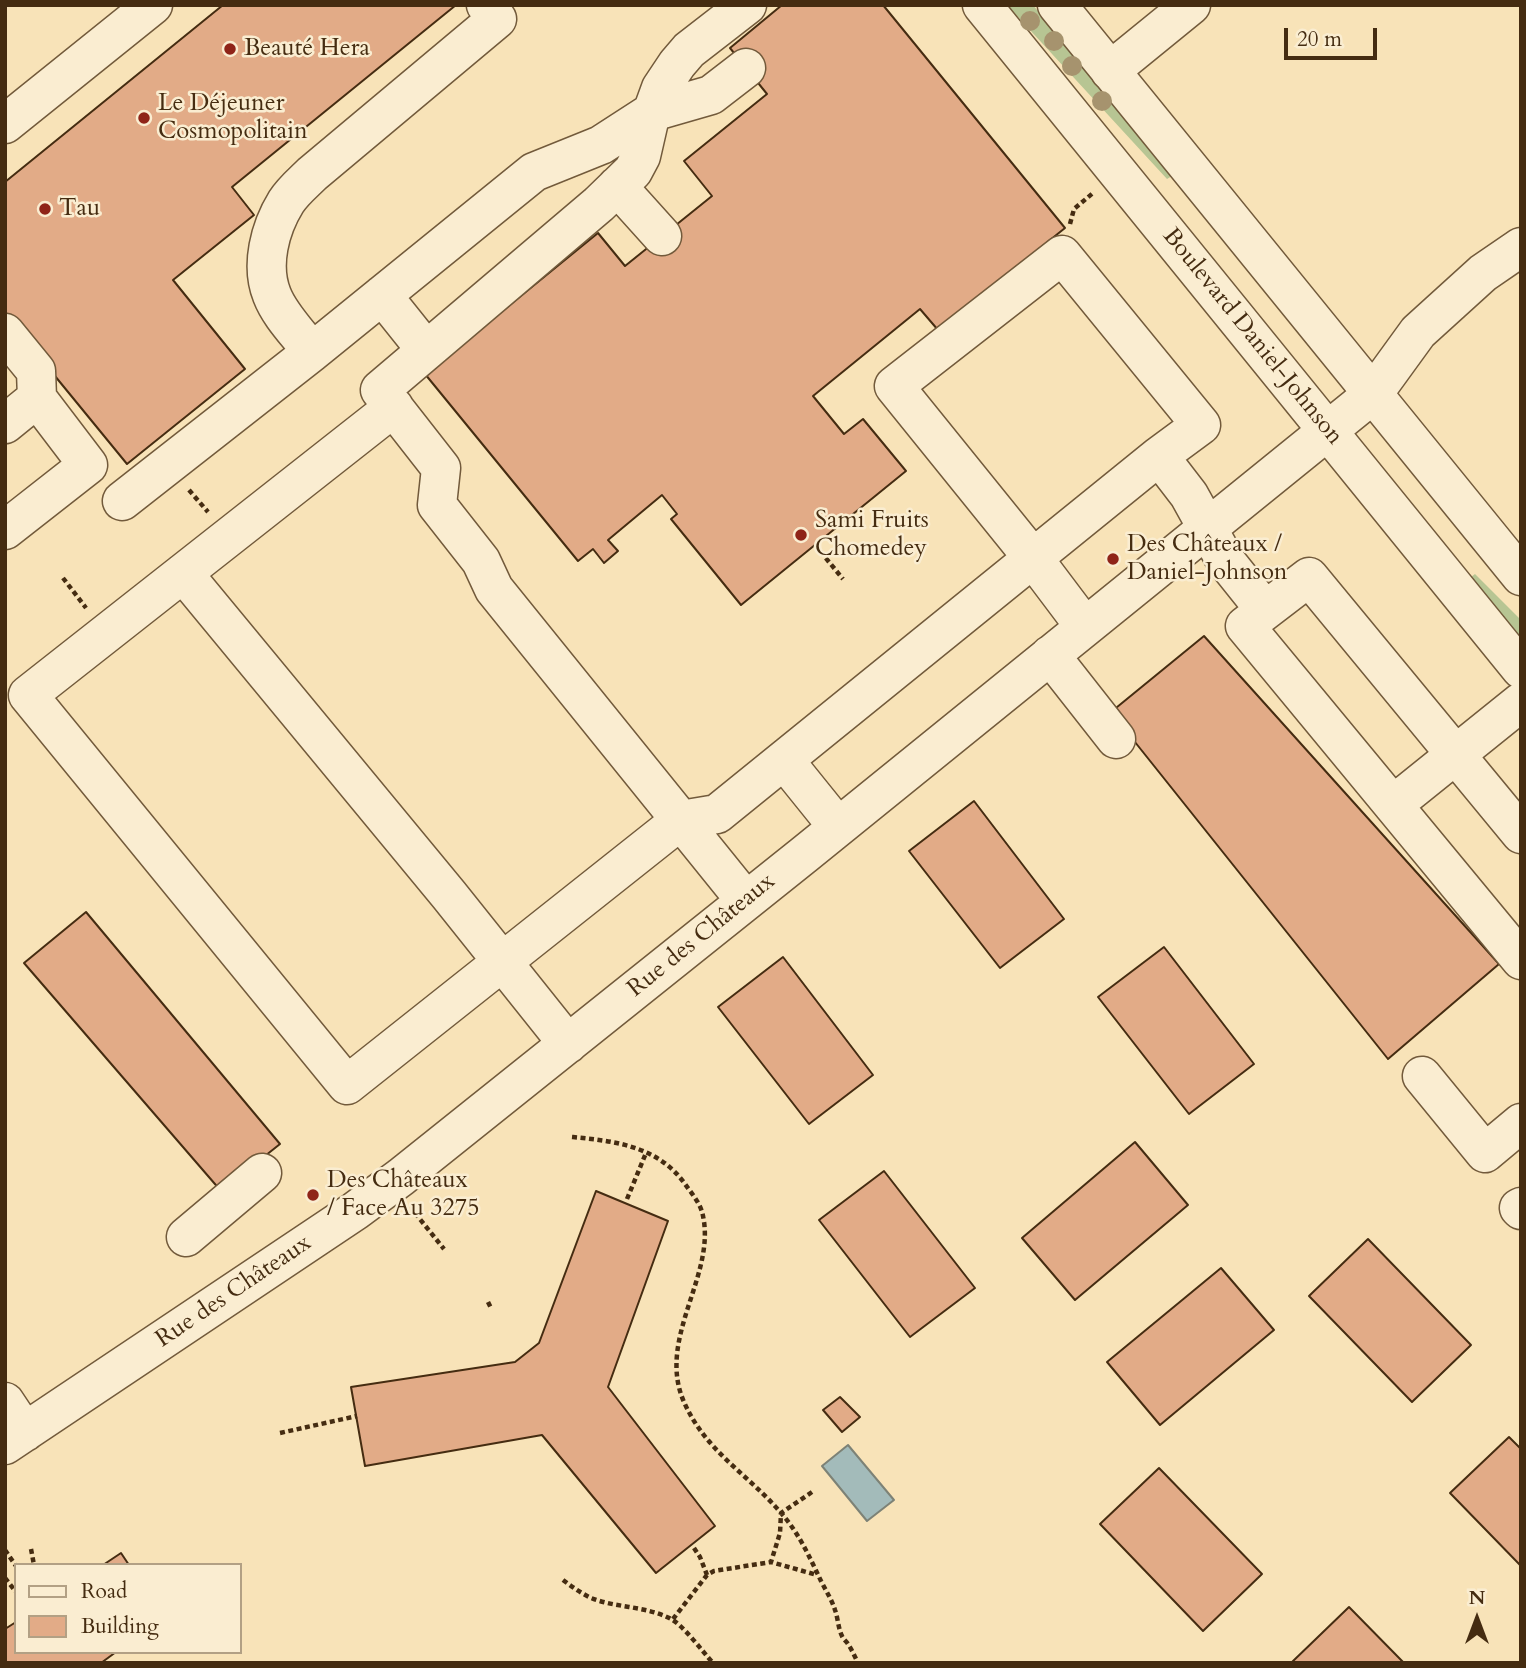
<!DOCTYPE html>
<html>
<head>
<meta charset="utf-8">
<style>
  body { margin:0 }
  #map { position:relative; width:1526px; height:1668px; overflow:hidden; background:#f8e3b8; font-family:Cardo,serif }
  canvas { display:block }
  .frame { position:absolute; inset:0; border:7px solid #452c11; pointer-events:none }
  .legend { position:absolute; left:14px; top:1563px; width:228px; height:91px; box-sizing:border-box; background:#faedd1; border:2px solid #b2a084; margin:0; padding:9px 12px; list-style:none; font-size:21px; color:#452c11 }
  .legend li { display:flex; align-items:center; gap:14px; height:35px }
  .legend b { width:35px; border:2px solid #b2a084 }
  .north { position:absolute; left:1442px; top:1584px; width:70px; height:70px; -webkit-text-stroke:5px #faedd1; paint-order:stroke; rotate:0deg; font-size:19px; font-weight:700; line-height:28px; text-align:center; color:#452c11 }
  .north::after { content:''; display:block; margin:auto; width:24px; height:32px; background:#452c11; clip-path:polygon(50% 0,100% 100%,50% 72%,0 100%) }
  .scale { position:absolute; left:1284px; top:28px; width:93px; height:32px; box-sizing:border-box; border:4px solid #452c11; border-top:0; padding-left:9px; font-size:21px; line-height:24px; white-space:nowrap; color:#452c11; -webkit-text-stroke:5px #faedd1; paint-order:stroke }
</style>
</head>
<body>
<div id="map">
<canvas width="1526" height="1668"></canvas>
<div class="frame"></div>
<ul class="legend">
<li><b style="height:9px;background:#faedd1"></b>Road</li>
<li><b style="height:19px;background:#e2ab87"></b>Building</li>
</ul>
<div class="north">N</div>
<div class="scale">20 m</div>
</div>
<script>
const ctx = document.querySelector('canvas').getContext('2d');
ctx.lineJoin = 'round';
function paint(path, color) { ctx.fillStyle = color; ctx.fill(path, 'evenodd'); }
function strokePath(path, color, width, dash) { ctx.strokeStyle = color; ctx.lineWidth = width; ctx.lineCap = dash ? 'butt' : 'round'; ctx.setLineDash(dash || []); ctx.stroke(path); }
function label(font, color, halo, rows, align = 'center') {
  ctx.font = font + ' Cardo,serif'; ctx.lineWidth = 5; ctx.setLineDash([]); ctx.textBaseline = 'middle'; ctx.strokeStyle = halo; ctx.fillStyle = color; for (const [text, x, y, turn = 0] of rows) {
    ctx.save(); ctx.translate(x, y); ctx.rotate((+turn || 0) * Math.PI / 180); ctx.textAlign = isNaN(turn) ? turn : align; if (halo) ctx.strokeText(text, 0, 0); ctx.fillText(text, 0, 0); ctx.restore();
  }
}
const green = new Path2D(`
  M1007,5H1033L1172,176L1167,179Z
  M1475,574L1521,620V638L1471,577Z`);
const water = new Path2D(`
  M848,1445L894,1500L867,1521L822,1466Z`);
const building = new Path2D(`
  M223,5H456L232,187L254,215L173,280L245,369L127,464L5,315V182Z
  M782,5H883L1065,228L938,330L920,309L813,396L844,434L863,419L906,471L741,605L671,519L677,514L662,495L608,540L618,551L604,563L593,549L578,561L425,374L598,233L625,266L712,196L684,161L767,94L730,48Z
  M1204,636L1499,964L1388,1059L1111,712Z
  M974,801L1064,919L1000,968L909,851Z
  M86,912L280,1144L221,1191L24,963Z
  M1164,947L1254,1064L1189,1114L1098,997Z
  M783,957L873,1075L809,1124L718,1007Z
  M1135,1142L1188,1205L1075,1300L1022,1238Z
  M884,1171L975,1288L910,1337L819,1220Z
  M596,1191L668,1221L608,1387L715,1526L656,1573L542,1435L365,1466L351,1387L515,1362L539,1343Z
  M1368,1239L1471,1345L1412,1402L1309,1296Z
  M1221,1268L1274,1330L1160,1425L1107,1362Z
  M840,1397L860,1417L842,1432L823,1410Z
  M1509,1437L1521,1449V1566L1450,1493Z
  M1159,1468L1262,1574L1203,1631L1100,1524Z
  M121,1553L129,1565H103Z
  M1349,1607L1404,1663H1291Z
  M16,1622V1652H116L101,1663H5V1629Z`);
const path = new Path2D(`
  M1070,224L1074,209L1093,193
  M189,490L208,512
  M815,545L843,579
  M63,578L86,608
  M572,1137C615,1141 658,1146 685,1184C692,1194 701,1204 703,1216C716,1276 656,1339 684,1402C706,1452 748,1474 781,1513C799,1533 810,1558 821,1581C826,1591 832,1600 835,1610C838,1618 838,1628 842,1636C843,1639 846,1641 848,1644C852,1650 855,1657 858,1663
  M627,1199L646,1153
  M415,1213L444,1249
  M488,1302L491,1308
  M280,1433L357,1416
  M812,1492L781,1513L780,1533L771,1562L817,1575
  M694,1548L700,1557L707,1575
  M31,1549L34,1565
  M5,1550L16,1566
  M5,1578L16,1592
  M563,1580C572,1587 581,1593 591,1598C616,1608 647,1606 671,1619C683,1625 703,1652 713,1663
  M673,1619L707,1575L714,1571L771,1562`);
const minor = new Path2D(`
  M982,5L1521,669
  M1057,5L1521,576
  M1110,71L1191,5
  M5,124L153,5
  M617,186L662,236
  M382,295L426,350
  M5,333L36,371L37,398L88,465L5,530
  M312,352L534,172L601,145L652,112L711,95L746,68
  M394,407L28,695L347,1085L681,820L717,814L1159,456L1189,495L1225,560L1265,610
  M5,424L37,398
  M122,501L312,352C299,334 280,316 272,295C260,265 270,228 286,202C293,191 303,183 312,174L497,19L486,5
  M183,573L449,895L568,1044
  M1085,627L1033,558L894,386L1062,255L1201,425L1159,456
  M1050,655L1116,739
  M784,760L838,827
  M1393,805L1521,702
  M1521,834L1309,577L1245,626L1521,960
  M746,901L494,589L481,561L437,505L441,468L380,390L599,204L633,171L641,156L649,121L661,88L677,64L689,50L747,5
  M1422,1076L1485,1153L1521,1123
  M1521,1207L1519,1208L1521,1210
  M186,1237L262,1173
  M5,1402L25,1432
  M5,1445L355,1211L401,1177L805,854L1373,394L1418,332L1483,273L1521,247`);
const trees = [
  [1030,21],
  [1054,41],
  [1072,66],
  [1102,101]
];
const markers = [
  [230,49,7,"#8f2418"],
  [144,118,7,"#8f2418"],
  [45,209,7,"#8f2418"],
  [801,535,7,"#8f2418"],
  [1113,559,7,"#8f2418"],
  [313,1195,7,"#8f2418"]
];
const poiNames = [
  ["Beauté Hera",244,49],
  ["Le Déjeuner",158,104],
  ["Cosmopolitain",158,132],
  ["Tau",59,209],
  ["Sami Fruits",815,521],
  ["Chomedey",815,549],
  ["Des Châteaux /",1127,545],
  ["Daniel-Johnson",1127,573],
  ["Des Châteaux",327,1181],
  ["/ Face Au 3275",327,1209]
];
const streetNames = [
  ["Boulevard Daniel-Johnson",1252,337,51],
  ["Rue des Châteaux",702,936,-39],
  ["Rue des Châteaux",234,1292,-34]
];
paint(green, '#b7c593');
paint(water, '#a3bbba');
strokePath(water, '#7d8276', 2);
paint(building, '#e2ab87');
strokePath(building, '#452c11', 2);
strokePath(minor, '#725a3b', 41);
strokePath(path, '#452c11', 4.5, [5, 3.5]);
strokePath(minor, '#faedd1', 38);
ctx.fillStyle = '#a6936e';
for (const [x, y] of trees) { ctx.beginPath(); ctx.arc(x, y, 10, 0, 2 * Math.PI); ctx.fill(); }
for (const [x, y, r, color] of markers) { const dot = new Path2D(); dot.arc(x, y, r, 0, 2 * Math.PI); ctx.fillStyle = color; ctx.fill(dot); strokePath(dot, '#faedd1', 2.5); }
label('24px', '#452c11', '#faedd1', poiNames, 'left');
label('24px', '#452c11', '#faedd1', streetNames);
</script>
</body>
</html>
